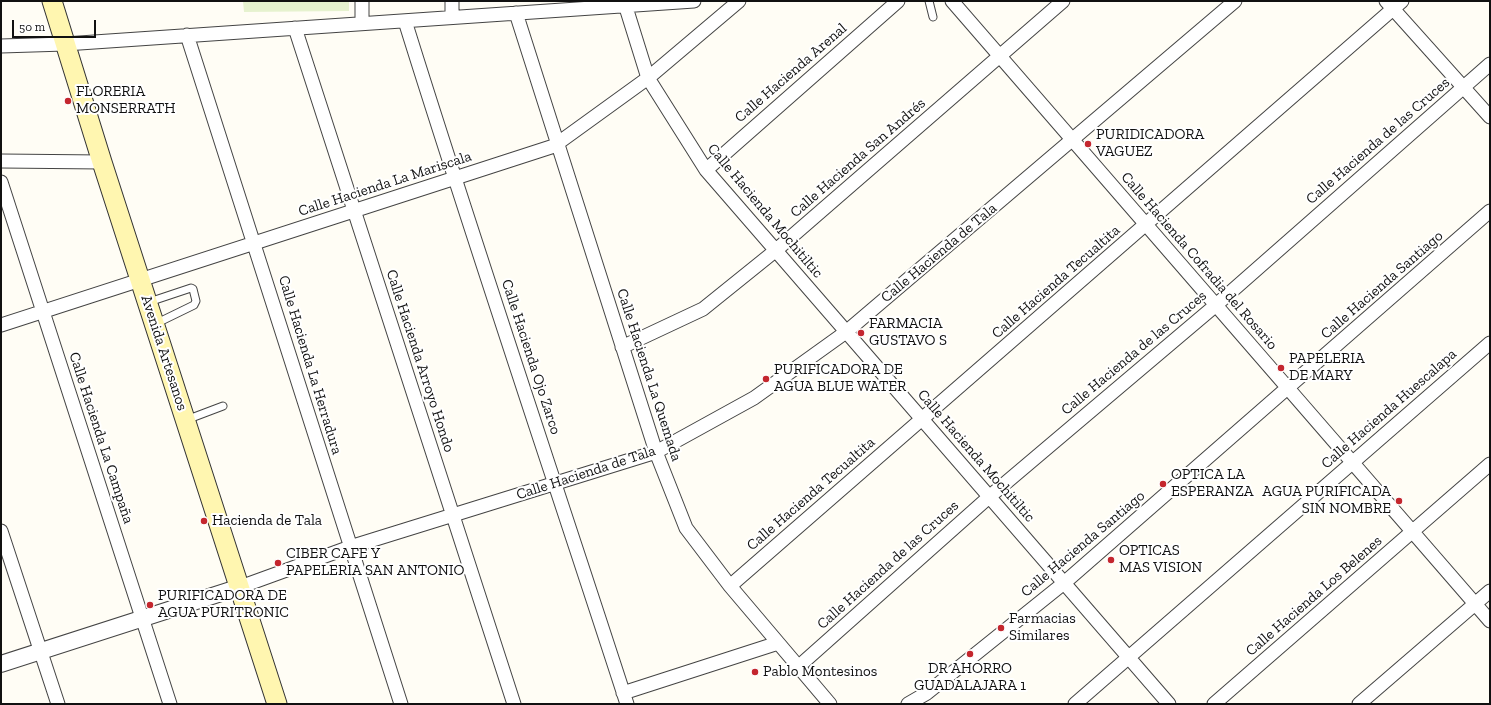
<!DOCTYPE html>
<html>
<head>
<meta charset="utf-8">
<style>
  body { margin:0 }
  #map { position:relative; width:1491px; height:705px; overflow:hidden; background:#fffdf5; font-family:"Zilla Slab",serif }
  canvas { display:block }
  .frame { position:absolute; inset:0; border:2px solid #111; pointer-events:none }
  .scale { position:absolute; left:12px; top:20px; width:84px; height:18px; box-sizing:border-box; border:2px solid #111; border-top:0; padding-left:5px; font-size:12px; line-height:14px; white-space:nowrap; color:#111; -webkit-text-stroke:3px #fff; paint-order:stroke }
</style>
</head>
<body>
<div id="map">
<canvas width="1491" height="705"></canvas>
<div class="frame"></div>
<div class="scale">50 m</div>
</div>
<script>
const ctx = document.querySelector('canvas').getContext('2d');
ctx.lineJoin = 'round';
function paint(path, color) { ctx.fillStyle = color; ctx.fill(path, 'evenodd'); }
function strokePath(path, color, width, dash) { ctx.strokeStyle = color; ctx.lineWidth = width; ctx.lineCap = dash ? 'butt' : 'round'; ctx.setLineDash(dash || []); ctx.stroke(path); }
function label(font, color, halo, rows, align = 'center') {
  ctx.font = font + ' "Zilla Slab",serif'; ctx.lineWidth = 4; ctx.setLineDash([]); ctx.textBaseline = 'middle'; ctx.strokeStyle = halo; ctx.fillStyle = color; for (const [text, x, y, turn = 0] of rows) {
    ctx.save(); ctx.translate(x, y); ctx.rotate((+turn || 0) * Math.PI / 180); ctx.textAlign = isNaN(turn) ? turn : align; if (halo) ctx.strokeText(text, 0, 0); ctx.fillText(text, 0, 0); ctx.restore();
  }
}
const pitch = new Path2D(`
  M243,1H349V11L244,12Z`);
const service = new Path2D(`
  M929,1L933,17
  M149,302L191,288L193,289L196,301L194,305L155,324
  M186,420L223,406`);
const minor = new Path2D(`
  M452,1V17
  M624,1L648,78L706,170L1169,704
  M952,1C1132,206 1310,415 1490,621
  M1386,1L1490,117
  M516,13L656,452L686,528L730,586L830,704
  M405,21C476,249 553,476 627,704
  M362,23V1
  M295,28L514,704
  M187,35L401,704
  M1,46L65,44L694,1
  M1,161L102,162
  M706,170L898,1
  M1,182L170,704
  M1,325L554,146L648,78L739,1
  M622,347L703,309L775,251L1063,1
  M1,531L58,704
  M730,586L1402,1
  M240,587L350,547L656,452L754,398L846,332L1235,1
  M798,667L989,497L1216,305L1490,64
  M623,693L778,643
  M908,704L927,693L1064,583L1490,211
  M1075,704L1490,343
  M1214,704L1490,464
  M1359,704L1490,591`);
const tertiary = new Path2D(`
  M1,664L240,587`);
const secondary = new Path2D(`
  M52,1L102,162L277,704`);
const markers = [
  [68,101,4,"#c4262e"],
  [1088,144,4,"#c4262e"],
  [861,333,4,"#c4262e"],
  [1281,368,4,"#c4262e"],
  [766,379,4,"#c4262e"],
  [1163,484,4,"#c4262e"],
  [1399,501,4,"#c4262e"],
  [204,521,4,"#c4262e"],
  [1111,560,4,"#c4262e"],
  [278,563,4,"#c4262e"],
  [150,605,4,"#c4262e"],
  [1001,628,4,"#c4262e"],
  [970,654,4,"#c4262e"],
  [755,672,4,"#c4262e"]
];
const streetNames = [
  ["Calle Hacienda Arenal",791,73,-41],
  ["Calle Hacienda de las Cruces",1378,141,-41],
  ["Calle Hacienda San Andrés",858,158,-41],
  ["Calle Hacienda La Mariscala",385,184,-18],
  ["Calle Hacienda Mochitiltic",765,211,50],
  ["Calle Hacienda de Tala",939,253,-40],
  ["Calle Hacienda Cofradia del Rosario",1199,261,49],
  ["Calle Hacienda Tecualtita",1056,282,-41],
  ["Calle Hacienda Santiago",1382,285,-41],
  ["Avenida Artesanos",164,353,72],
  ["Calle Hacienda de las Cruces",1134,353,-40],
  ["Calle Hacienda Ojo Zarco",531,357,72],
  ["Calle Hacienda Arroyo Hondo",420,361,72],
  ["Calle Hacienda La Herradura",310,365,73],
  ["Calle Hacienda La Quemada",649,375,72],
  ["Calle Hacienda Huescalapa",1389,409,-41],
  ["Calle Hacienda La Campaña",101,438,72],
  ["Calle Hacienda Mochitiltic",976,456,49],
  ["Calle Hacienda de Tala",586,473,-18],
  ["Calle Hacienda Tecualtita",811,494,-41],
  ["Calle Hacienda Santiago",1083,544,-40],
  ["Calle Hacienda de las Cruces",888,565,-42],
  ["Calle Hacienda Los Belenes",1314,596,-41]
];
const poiNames = [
  ["FLORERIA",76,92],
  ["MONSERRATH",76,109],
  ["PURIDICADORA",1096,135],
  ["VAGUEZ",1096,152],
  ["FARMACIA",869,324],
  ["GUSTAVO S",869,341],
  ["PAPELERIA",1289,359],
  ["DE MARY",1289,376],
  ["PURIFICADORA DE",774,370],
  ["AGUA BLUE WATER",774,387],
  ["OPTICA LA",1171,475],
  ["ESPERANZA",1171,492],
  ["AGUA PURIFICADA",1391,492,"right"],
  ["SIN NOMBRE",1391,509,"right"],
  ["Hacienda de Tala",212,521],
  ["OPTICAS",1119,551],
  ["MAS VISION",1119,568],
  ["CIBER CAFE Y",286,554],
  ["PAPELERIA SAN ANTONIO",286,571],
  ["PURIFICADORA DE",158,596],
  ["AGUA PURITRONIC",158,613],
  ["Farmacias",1009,619],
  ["Similares",1009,636],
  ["DR AHORRO",970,669,"center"],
  ["GUADALAJARA 1",970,686,"center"],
  ["Pablo Montesinos",763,672]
];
paint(pitch, '#e6f2cf');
strokePath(service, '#444', 9);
strokePath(minor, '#444', 15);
strokePath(tertiary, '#444', 18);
strokePath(secondary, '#333', 21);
strokePath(service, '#fff', 7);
strokePath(minor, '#fff', 13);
strokePath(tertiary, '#fff', 16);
strokePath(secondary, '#fff6b0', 19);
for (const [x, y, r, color] of markers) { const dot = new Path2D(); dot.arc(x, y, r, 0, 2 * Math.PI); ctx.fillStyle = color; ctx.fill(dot); strokePath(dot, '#fff', 1.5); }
label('15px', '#111', '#fff', streetNames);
label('15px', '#111', '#fff', poiNames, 'left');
</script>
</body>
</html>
